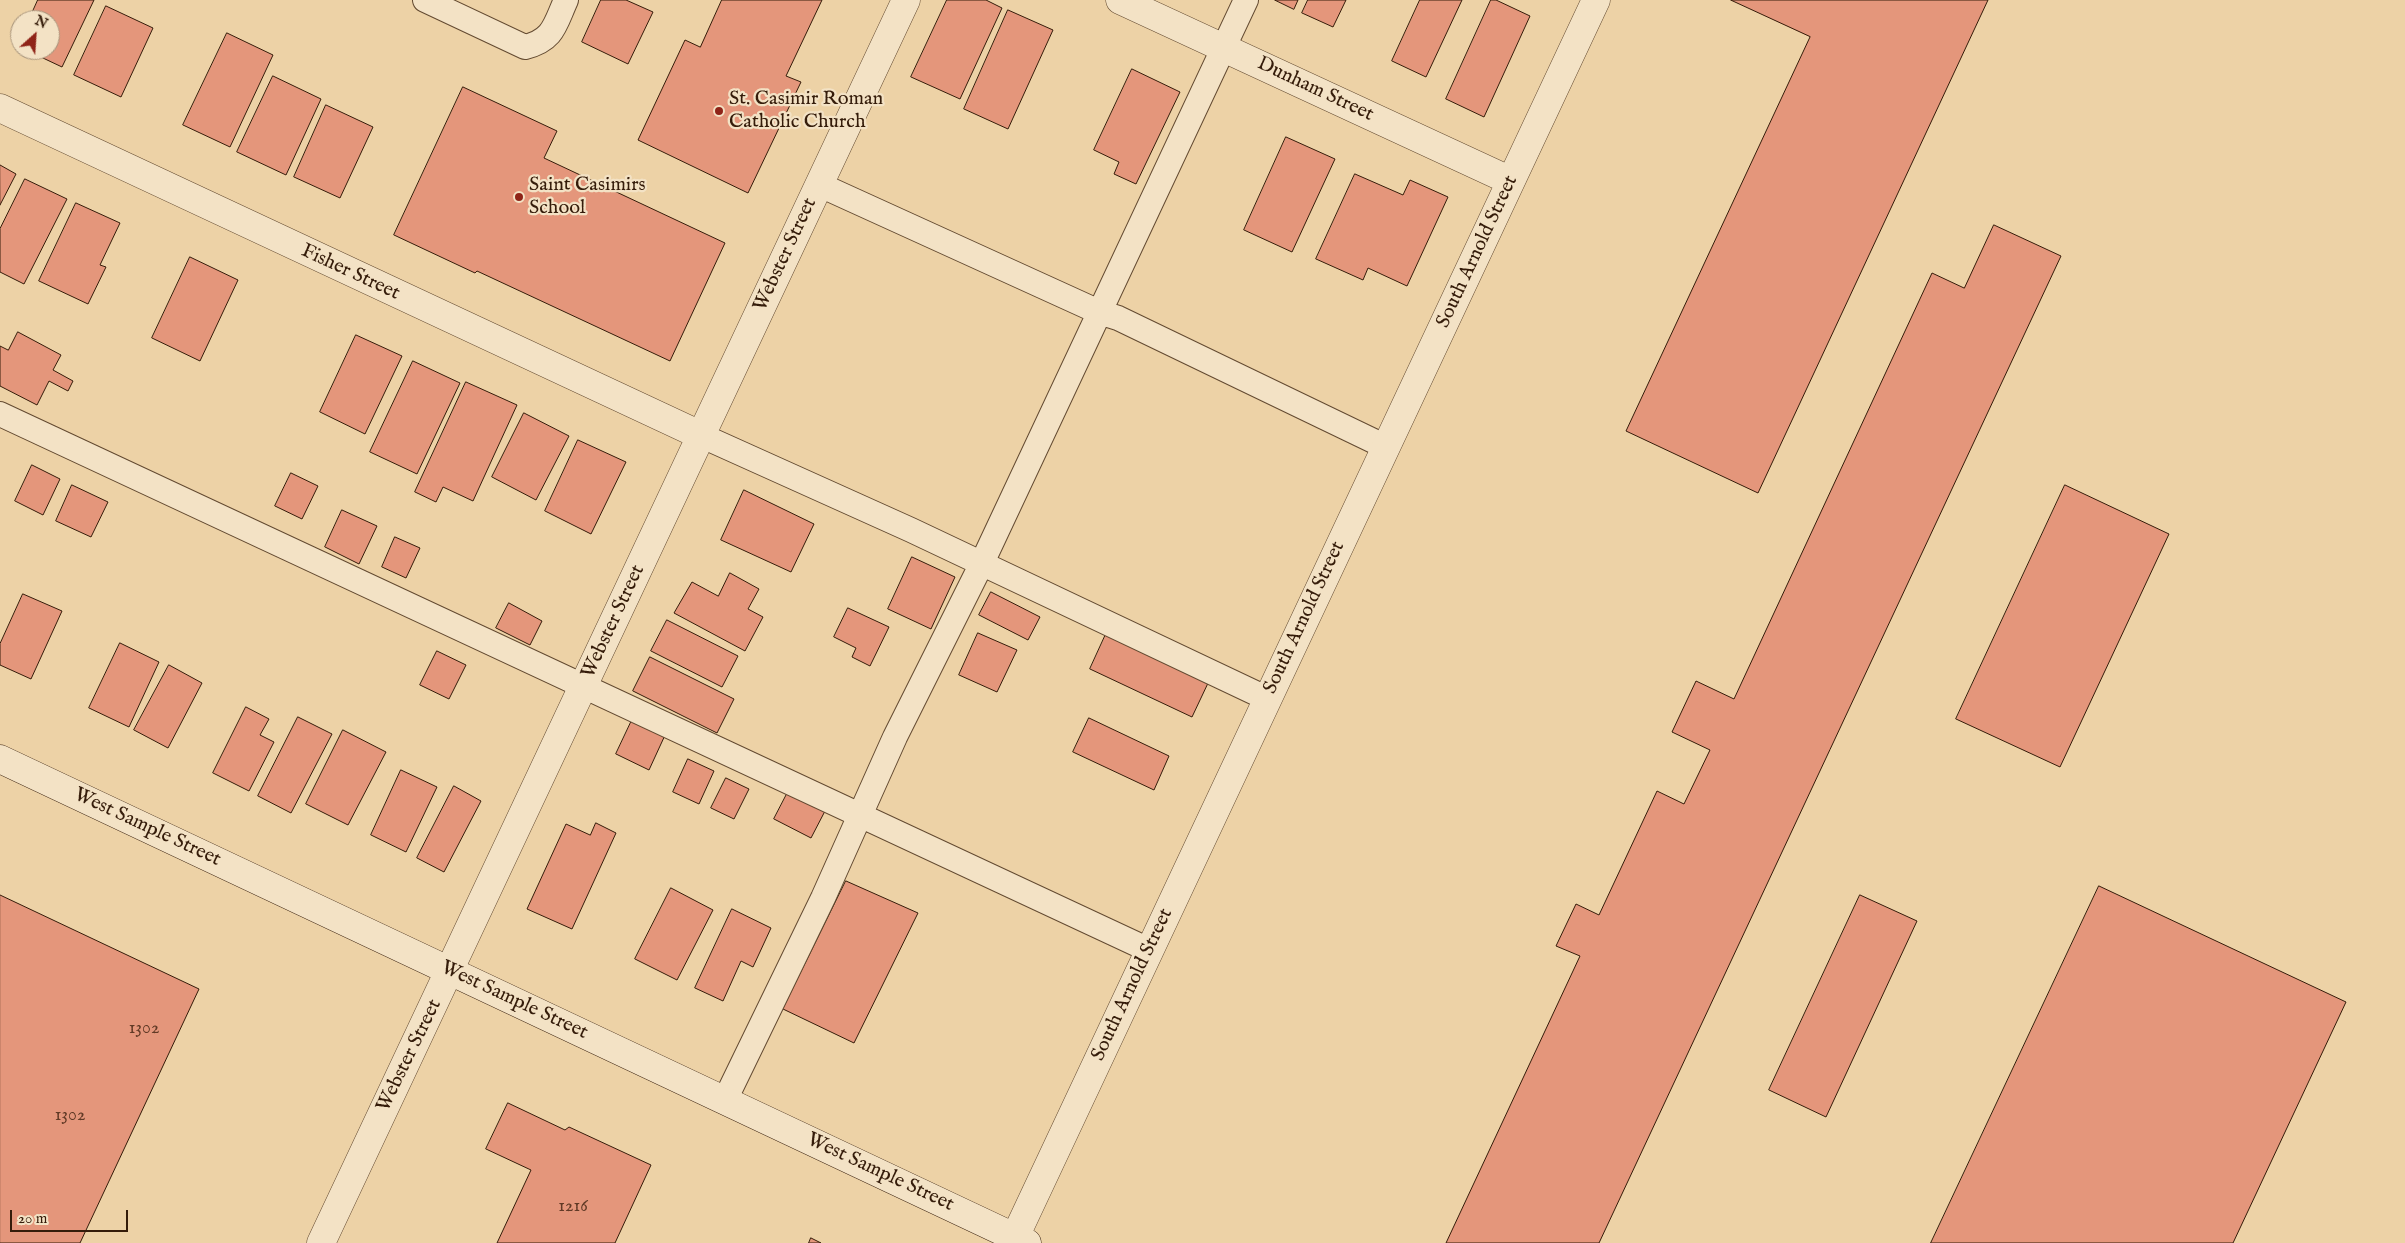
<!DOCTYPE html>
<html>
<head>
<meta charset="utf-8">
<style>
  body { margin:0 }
  #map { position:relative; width:2405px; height:1243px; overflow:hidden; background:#edd2a6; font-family:"IM FELL English",serif }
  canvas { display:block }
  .north { position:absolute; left:10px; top:10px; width:50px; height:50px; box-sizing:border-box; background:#f3e2c5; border:1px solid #a7937a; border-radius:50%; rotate:26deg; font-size:14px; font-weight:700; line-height:20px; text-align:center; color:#351c0a }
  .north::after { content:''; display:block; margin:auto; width:18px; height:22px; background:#8f2418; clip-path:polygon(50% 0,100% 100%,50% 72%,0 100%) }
  .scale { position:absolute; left:10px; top:1210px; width:118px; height:22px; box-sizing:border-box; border:2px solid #351c0a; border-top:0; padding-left:6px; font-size:15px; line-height:18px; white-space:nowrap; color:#351c0a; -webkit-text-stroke:4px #f3e2c5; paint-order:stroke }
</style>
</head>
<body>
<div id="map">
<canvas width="2405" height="1243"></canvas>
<div class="north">N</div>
<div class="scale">20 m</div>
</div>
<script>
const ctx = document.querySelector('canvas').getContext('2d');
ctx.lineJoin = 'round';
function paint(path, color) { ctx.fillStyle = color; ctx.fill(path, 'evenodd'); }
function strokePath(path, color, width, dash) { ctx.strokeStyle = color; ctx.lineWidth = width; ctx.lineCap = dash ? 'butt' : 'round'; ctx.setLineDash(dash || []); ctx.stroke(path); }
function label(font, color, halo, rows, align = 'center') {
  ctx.font = font + ' "IM FELL English",serif'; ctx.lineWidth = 4.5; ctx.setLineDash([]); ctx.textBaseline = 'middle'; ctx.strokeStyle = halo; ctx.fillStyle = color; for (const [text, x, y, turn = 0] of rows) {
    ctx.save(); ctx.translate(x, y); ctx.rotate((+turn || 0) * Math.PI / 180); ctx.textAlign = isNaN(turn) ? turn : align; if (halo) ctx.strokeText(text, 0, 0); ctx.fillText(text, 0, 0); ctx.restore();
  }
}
const building = new Path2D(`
  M38,0H94L62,67L26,50H50V20H29Z
  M601,0H626L653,12L628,64L582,42Z
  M722,0H822L786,76L801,82L748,193L638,140L685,40L700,47Z
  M947,0H986L1002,8L960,99L911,77Z
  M1275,0H1298L1294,9Z
  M1308,0H1346L1333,27L1302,13Z
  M1420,0H1462L1426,77L1392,61Z
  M1491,0H1496L1530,16L1484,117L1446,99Z
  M1731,0H1988L1758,493L1626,431L1810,37Z
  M106,6L153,28L121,97L74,75Z
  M1008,10L1053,30L1008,129L964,109Z
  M227,33L273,55L230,147L183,125Z
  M1132,69L1180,92L1136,184L1114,174L1119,162L1094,150Z
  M273,76L321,99L286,175L237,152Z
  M463,87L557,131L544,158L725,243L670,361L477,271L475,273L394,235Z
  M326,105L373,127L340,198L294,177Z
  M1286,137L1335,159L1292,252L1244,230Z
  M0,165L16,174L0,205Z
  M1355,174L1403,195L1410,180L1448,197L1407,286L1368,268L1363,280L1316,259Z
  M25,179L67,199L24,284L0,272V229Z
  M76,203L120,223L100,265L106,267L88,304L39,281Z
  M1994,225L2061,256L1599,1243H1446L1580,956L1556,946L1576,904L1599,915L1657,791L1684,804L1710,750L1672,732L1696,681L1734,699L1932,273L1964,288Z
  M190,257L238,280L200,361L152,338Z
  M18,332L61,355L53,370L73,381L68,391L49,381L37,405L0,386V346L8,350Z
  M356,335L402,356L365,434L320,412Z
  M413,361L460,383L417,474L370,452Z
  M466,382L517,405L473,501L443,487L436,502L415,492Z
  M524,413L569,436L536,500L492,477Z
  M578,440L626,462L591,534L545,511Z
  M32,465L60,479L43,515L15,501Z
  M291,473L318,486L302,519L275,506Z
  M72,485L108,502L91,537L56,521Z
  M2065,485L2169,534L2060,767L1956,719Z
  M744,490L814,524L791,572L721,540Z
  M342,510L377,526L359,564L325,547Z
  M395,537L420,548L406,578L382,567Z
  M912,557L955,577L931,629L888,609Z
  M730,573L759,589L748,609L763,617L745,651L674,613L692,582L718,596Z
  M991,592L1040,617L1028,640L979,615Z
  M23,594L62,611L31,679L0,665V644Z
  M509,603L542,621L530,645L496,628Z
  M848,608L889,627L870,666L852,657L856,648L834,637Z
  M667,620L738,656L722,687L651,651Z
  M978,633L1017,650L997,692L959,675Z
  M1106,634L1209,681L1192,717L1090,669Z
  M120,643L159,662L129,727L89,708Z
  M437,651L466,665L449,699L420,685Z
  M650,657L734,699L717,733L633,691Z
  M169,665L202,683L168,748L134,730Z
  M246,707L269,719L260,735L274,742L249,791L213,773Z
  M298,717L332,734L291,813L258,796Z
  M633,718L666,733L649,770L616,754Z
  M1089,718L1169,756L1154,790L1073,752Z
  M343,730L386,752L348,825L306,804Z
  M688,759L714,771L699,804L673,792Z
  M401,770L437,787L406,852L371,835Z
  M726,778L749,789L734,819L711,808Z
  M454,786L481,801L444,872L417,858Z
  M788,792L825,811L811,838L774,819Z
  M596,823L616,833L572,929L527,909L566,824L590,835Z
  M846,881L918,913L854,1043L783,1009Z
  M2099,886L2346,1002L2233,1243H1931Z
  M671,888L713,910L677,980L635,959Z
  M0,895L199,989L80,1243H0Z
  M1860,895L1917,921L1826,1117L1769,1090Z
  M732,909L771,928L753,967L741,961L723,1001L695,988Z
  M508,1103L565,1130L569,1127L651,1165L615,1243H497L531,1170L486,1149Z
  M811,1238L821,1243H809Z`);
const service = new Path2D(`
  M425,0L525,47C554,40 555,24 566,0
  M820,185L1099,312L1118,318L1386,447
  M0,414L1149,950
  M700,435L911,530L1268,699
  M725,1100L823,898L895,737L981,565L1246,0`);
const minor = new Path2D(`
  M1120,0L1511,181
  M0,108L700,435
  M1015,1237L1596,0
  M321,1243L906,0`);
const secondary = new Path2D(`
  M0,759L1027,1243`);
const markers = [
  [719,111,5,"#8f2418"],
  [519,197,5,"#8f2418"]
];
const numberNames = [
  ["1302",144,1029],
  ["1302",70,1116],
  ["1216",573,1207]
];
const streetNames = [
  ["Dunham Street",1315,90,25],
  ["South Arnold Street",1478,252,-65],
  ["Webster Street",786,255,-65],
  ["Fisher Street",350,273,25],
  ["South Arnold Street",1305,618,-65],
  ["Webster Street",614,622,-65],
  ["West Sample Street",147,828,25],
  ["South Arnold Street",1133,985,-65],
  ["West Sample Street",514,1001,25],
  ["Webster Street",410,1056,-64],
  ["West Sample Street",880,1173,25]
];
const poiNames = [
  ["St. Casimir Roman",729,100],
  ["Catholic Church",729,123],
  ["Saint Casimirs",529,186],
  ["School",529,209]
];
paint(building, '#e4967b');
strokePath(building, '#351c0a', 1);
strokePath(service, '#634a31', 26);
strokePath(minor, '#634a31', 29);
strokePath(secondary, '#351c0a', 29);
strokePath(service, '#f3e2c5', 24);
strokePath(minor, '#f3e2c5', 28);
strokePath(secondary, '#f3e2c5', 28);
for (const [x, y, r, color] of markers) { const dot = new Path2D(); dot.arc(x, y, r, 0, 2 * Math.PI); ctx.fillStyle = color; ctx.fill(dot); strokePath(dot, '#f3e2c5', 2); }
label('18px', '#613a26', null, numberNames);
label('20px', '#351c0a', '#f3e2c5', streetNames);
label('20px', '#351c0a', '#f3e2c5', poiNames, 'left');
</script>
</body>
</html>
